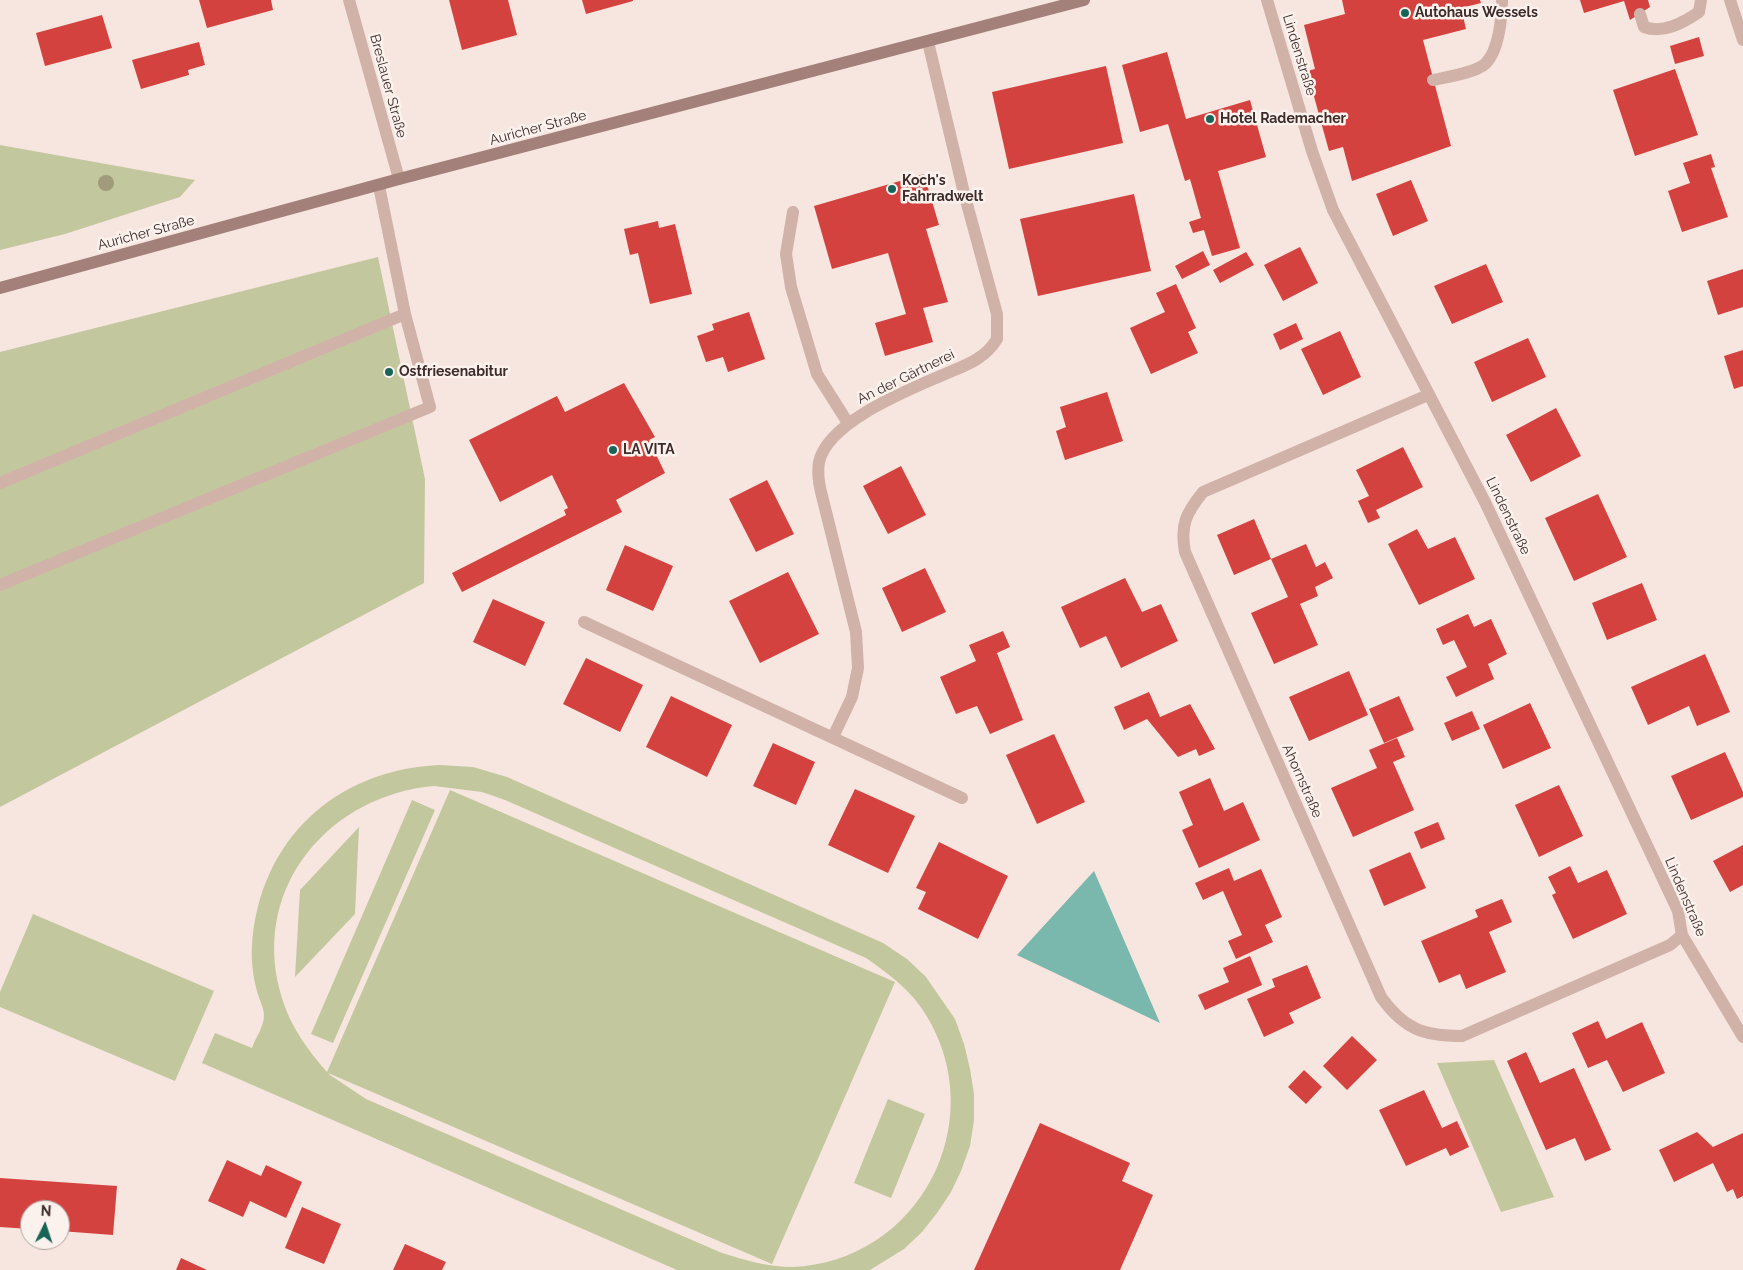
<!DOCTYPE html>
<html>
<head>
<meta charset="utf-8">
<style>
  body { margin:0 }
  #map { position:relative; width:1743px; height:1270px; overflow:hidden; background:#f6e6df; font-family:Raleway,sans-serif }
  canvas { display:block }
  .north { position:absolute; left:20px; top:1200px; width:50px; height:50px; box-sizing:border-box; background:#fcf2ed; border:1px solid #afa29f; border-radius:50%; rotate:4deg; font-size:14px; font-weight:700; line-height:20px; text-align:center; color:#3c2b29 }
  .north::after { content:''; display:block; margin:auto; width:18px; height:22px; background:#196458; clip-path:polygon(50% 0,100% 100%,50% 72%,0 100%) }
</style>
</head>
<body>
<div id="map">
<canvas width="1743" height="1270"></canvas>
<div class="north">N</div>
</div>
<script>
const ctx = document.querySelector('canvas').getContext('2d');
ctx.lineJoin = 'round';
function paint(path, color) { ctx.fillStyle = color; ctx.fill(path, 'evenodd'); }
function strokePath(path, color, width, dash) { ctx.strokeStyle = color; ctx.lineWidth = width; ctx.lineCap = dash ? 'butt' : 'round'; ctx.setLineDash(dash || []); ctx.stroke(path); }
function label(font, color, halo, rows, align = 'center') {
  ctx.font = font + ' Raleway,sans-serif'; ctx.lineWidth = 5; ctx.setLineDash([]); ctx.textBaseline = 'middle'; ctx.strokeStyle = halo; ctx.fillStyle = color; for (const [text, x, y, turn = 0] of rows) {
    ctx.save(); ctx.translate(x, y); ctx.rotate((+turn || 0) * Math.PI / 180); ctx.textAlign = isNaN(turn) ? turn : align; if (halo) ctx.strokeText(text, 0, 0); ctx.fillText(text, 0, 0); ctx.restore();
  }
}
const green = new Path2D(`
  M0,145L195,180L180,197L65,234L0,250Z
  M378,257L425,479L424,583L0,807V352Z
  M439,765L473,767L507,777L883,943L907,959L926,977L955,1019L964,1044L970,1069L974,1094V1120L970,1146L961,1171L951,1192L937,1213L922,1232L904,1249L870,1270H677L202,1063L215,1033L252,1048C255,1039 264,1026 264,1016C264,1008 259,999 257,991C253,977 251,960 252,946C259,840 335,770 439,765ZM434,786L482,792L505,800L866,958C889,974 911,990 926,1015C992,1122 919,1262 792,1267C768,1267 745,1260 722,1253L366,1099L330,1075L328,1073L772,1264L895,982L450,790L327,1072C306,1048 288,1023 280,991C252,885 331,795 434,786Z
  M412,800L435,810L333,1043L311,1034Z
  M359,827L355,914L295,977L300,890Z
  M33,914L214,991L175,1081L0,1007V992Z
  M1494,1060L1554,1197L1501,1212L1437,1063Z
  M888,1099L925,1114L891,1198L854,1183Z`);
const water = new Path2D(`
  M1094,871L1160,1023L1017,955Z`);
const building = new Path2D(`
  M199,0H271L273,10L207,28Z
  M449,0H508L517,35L462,50Z
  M582,0H633V1L586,14Z
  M1342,0H1480L1481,3L1461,8L1466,29L1423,40L1451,146L1352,181L1343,147L1329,151L1307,71L1315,69L1304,25L1345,14Z
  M1580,0H1648L1650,7L1630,20L1624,1L1584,13Z
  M102,15L112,48L45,66L36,33Z
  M1699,37L1704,56L1675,64L1670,46Z
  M199,42L205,65L188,70L189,75L141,89L132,60Z
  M1167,52L1186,119L1250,100L1266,157L1218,171L1240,248L1212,256L1204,230L1193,233L1189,222L1201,218L1190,179L1185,181L1168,124L1140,132L1122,65Z
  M1106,66L1123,143L1009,169L992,92Z
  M1675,69L1698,135L1635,156L1613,90Z
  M1711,154L1715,167L1711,168L1728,217L1682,232L1668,191L1690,183L1683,163Z
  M924,174L939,225L926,229L948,302L923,308L933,342L885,356L875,323L906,314L888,253L832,269L814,206Z
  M1411,180L1428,221L1393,236L1376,194Z
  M1134,194L1151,271L1038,296L1020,219Z
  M658,221L659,228L675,224L692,294L650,304L638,253L630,255L624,229Z
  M1300,247L1318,283L1283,301L1264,265Z
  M1203,251L1210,265L1182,279L1175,266Z
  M1246,252L1254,265L1220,283L1213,270Z
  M1486,264L1503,302L1452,324L1434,286Z
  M1743,269V307L1718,315L1707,281Z
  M1176,284L1196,328L1188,332L1198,353L1151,374L1130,328L1165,312L1156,293Z
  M749,312L765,359L728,372L723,357L706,362L697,336L714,330L712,324Z
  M1296,323L1303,339L1280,350L1273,334Z
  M1340,331L1361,377L1323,395L1301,349Z
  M1528,338L1546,377L1492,402L1474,362Z
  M1743,350V386L1734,389L1724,356Z
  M624,383L655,437L649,440L665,473L616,500L622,512L462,592L452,573L566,515L564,510L568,508L552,475L500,502L469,440L557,396L565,412Z
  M1107,392L1123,441L1065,460L1056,431L1066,427L1060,407Z
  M1556,408L1581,456L1531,482L1506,435Z
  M1403,447L1423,487L1376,510L1380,518L1368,523L1358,501L1369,496L1356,470Z
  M901,466L926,515L888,534L863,486Z
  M767,480L794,534L756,552L729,499Z
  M1598,494L1627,557L1574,581L1545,518Z
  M1254,519L1271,559L1234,575L1217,535Z
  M1417,529L1428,549L1455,537L1475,579L1419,605L1388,544Z
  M1306,544L1316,567L1325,562L1333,578L1315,587L1318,596L1300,604L1318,645L1274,664L1251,613L1288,597L1271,559Z
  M625,545L673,566L653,611L606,590Z
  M925,568L946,612L902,632L882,588Z
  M788,572L819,634L760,663L729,601Z
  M1125,578L1142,612L1161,604L1178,641L1121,668L1106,636L1080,648L1061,607Z
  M1642,583L1657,620L1607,640L1592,603Z
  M493,599L545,622L525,666L473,642Z
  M1468,614L1474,627L1491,619L1507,654L1488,664L1494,679L1456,697L1446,677L1467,667L1454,640L1443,645L1436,629Z
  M1003,631L1010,647L997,653L1023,720L990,734L977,706L956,714L940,677L976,661L969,645Z
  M1705,654L1730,712L1697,726L1689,706L1648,725L1631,687Z
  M586,658L643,685L620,732L563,704Z
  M1349,671L1368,715L1309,741L1289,697Z
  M1149,692L1160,717L1190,704L1215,749L1199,756L1196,749L1178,757L1147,719L1124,730L1114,707Z
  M671,696L732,725L707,777L646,747Z
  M1399,696L1414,730L1384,743L1369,709Z
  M1530,703L1551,748L1503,769L1483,725Z
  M1472,711L1480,729L1452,741L1444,723Z
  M1054,734L1085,802L1037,824L1006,755Z
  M1397,738L1405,757L1393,762L1414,810L1353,837L1331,788L1377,768L1369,750Z
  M773,743L815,762L796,805L753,786Z
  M1725,752L1743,792V797L1691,820L1671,776Z
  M1210,778L1224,811L1243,802L1260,840L1199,868L1182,830L1193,825L1179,792Z
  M1559,785L1583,836L1539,857L1515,805Z
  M855,789L915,816L888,873L828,845Z
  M1438,822L1445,839L1421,849L1414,832Z
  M939,842L1008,876L978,939L918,909L926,892L916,888Z
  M1743,845V885L1730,892L1713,861Z
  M1410,852L1426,888L1384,906L1369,870Z
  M1570,866L1578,883L1607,870L1627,914L1573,939L1552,895L1556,893L1548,877Z
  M1229,868L1234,881L1261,869L1282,917L1265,925L1273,942L1236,959L1228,941L1242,935L1223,891L1203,900L1195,883Z
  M1502,899L1512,922L1489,932L1506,972L1466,989L1460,974L1439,983L1421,941L1478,917L1475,910Z
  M1250,956L1262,985L1205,1010L1198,995L1229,982L1223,968Z
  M1307,965L1321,998L1289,1013L1294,1023L1264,1037L1247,999L1275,987L1272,979Z
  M1598,1021L1606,1039L1642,1022L1665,1073L1623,1092L1607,1060L1588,1068L1572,1033Z
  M1352,1036L1377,1060L1347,1090L1323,1066Z
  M1526,1052L1540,1083L1574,1068L1611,1150L1585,1161L1575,1138L1546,1150L1507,1061Z
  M1304,1070L1322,1087L1306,1104L1288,1087Z
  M1424,1090L1442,1128L1457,1121L1469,1147L1450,1156L1446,1148L1406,1166L1379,1110Z
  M1040,1123L1130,1163L1122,1181L1153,1195L1120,1270H974Z
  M1697,1132L1713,1147L1743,1133V1196L1737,1199L1733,1189L1727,1192L1713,1163L1674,1182L1659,1150Z
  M227,1160L261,1176L266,1165L302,1182L286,1218L250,1201L243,1217L208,1201Z
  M0,1178L117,1186L113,1235L60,1231V1210H30V1229L0,1227Z
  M302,1207L341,1224L324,1264L285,1248Z
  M405,1244L446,1262L442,1270H393Z
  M181,1258L207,1270H176Z`);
const lane = new Path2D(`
  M1640,14L1644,27C1663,34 1683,23 1699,12L1701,0
  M1433,80C1446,77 1475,73 1485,64C1499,51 1502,17 1502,0
  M793,212L786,254L791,287L817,374L848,423
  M0,483L405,314
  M0,585L430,407L405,314L379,186`);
const street = new Path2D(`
  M349,0L399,179
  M1267,0L1312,151L1333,210L1485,502L1678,911L1682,935L1743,1037
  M1730,0L1743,40
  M1428,395L1203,492C1186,513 1180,525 1185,552L1381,997C1404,1029 1423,1036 1462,1036L1670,945L1682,935
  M584,622L962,798
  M833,737L852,697L858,668L856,632L822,496C819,485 817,474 819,462C828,421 909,390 945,374C966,365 985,359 997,339V314L964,193L928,42`);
const secondary = new Path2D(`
  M0,288L399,179L1084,0`);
const trees = [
  [106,183]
];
const markers = [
  [1405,13,5,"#196458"],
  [1210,119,5,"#196458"],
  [892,189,5,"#196458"],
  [389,372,5,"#196458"],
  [613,450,5,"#196458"]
];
const poiNames = [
  ["Autohaus Wessels",1415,13],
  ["Hotel Rademacher",1220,119],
  ["Koch's",902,181],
  ["Fahrradwelt",902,197],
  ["Ostfriesenabitur",399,372],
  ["LA VITA",623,450]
];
const streetNames = [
  ["Lindenstraße",1299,55,73],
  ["Breslauer Straße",388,86,75],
  ["Auricher Straße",538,128,-15],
  ["Auricher Straße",146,233,-15],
  ["An der Gärtnerei",906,377,-26],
  ["Lindenstraße",1508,516,64],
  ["Ahornstraße",1302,781,66],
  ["Lindenstraße",1685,897,67]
];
paint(green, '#c3c79d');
paint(water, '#7ab7ac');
paint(building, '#d4423f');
strokePath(lane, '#d0b2a9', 12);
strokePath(street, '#d0b2a9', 12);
strokePath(secondary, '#a4807a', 12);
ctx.fillStyle = '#9f9b7b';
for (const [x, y] of trees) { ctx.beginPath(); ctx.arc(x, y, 8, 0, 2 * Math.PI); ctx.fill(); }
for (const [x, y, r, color] of markers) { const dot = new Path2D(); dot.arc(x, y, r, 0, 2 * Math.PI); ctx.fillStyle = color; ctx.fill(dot); strokePath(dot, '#fcf2ed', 2); }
label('bold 14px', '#3c2b29', '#fcf2ed', poiNames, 'left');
label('14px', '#3c2b29', '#fcf2ed', streetNames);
</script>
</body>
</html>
